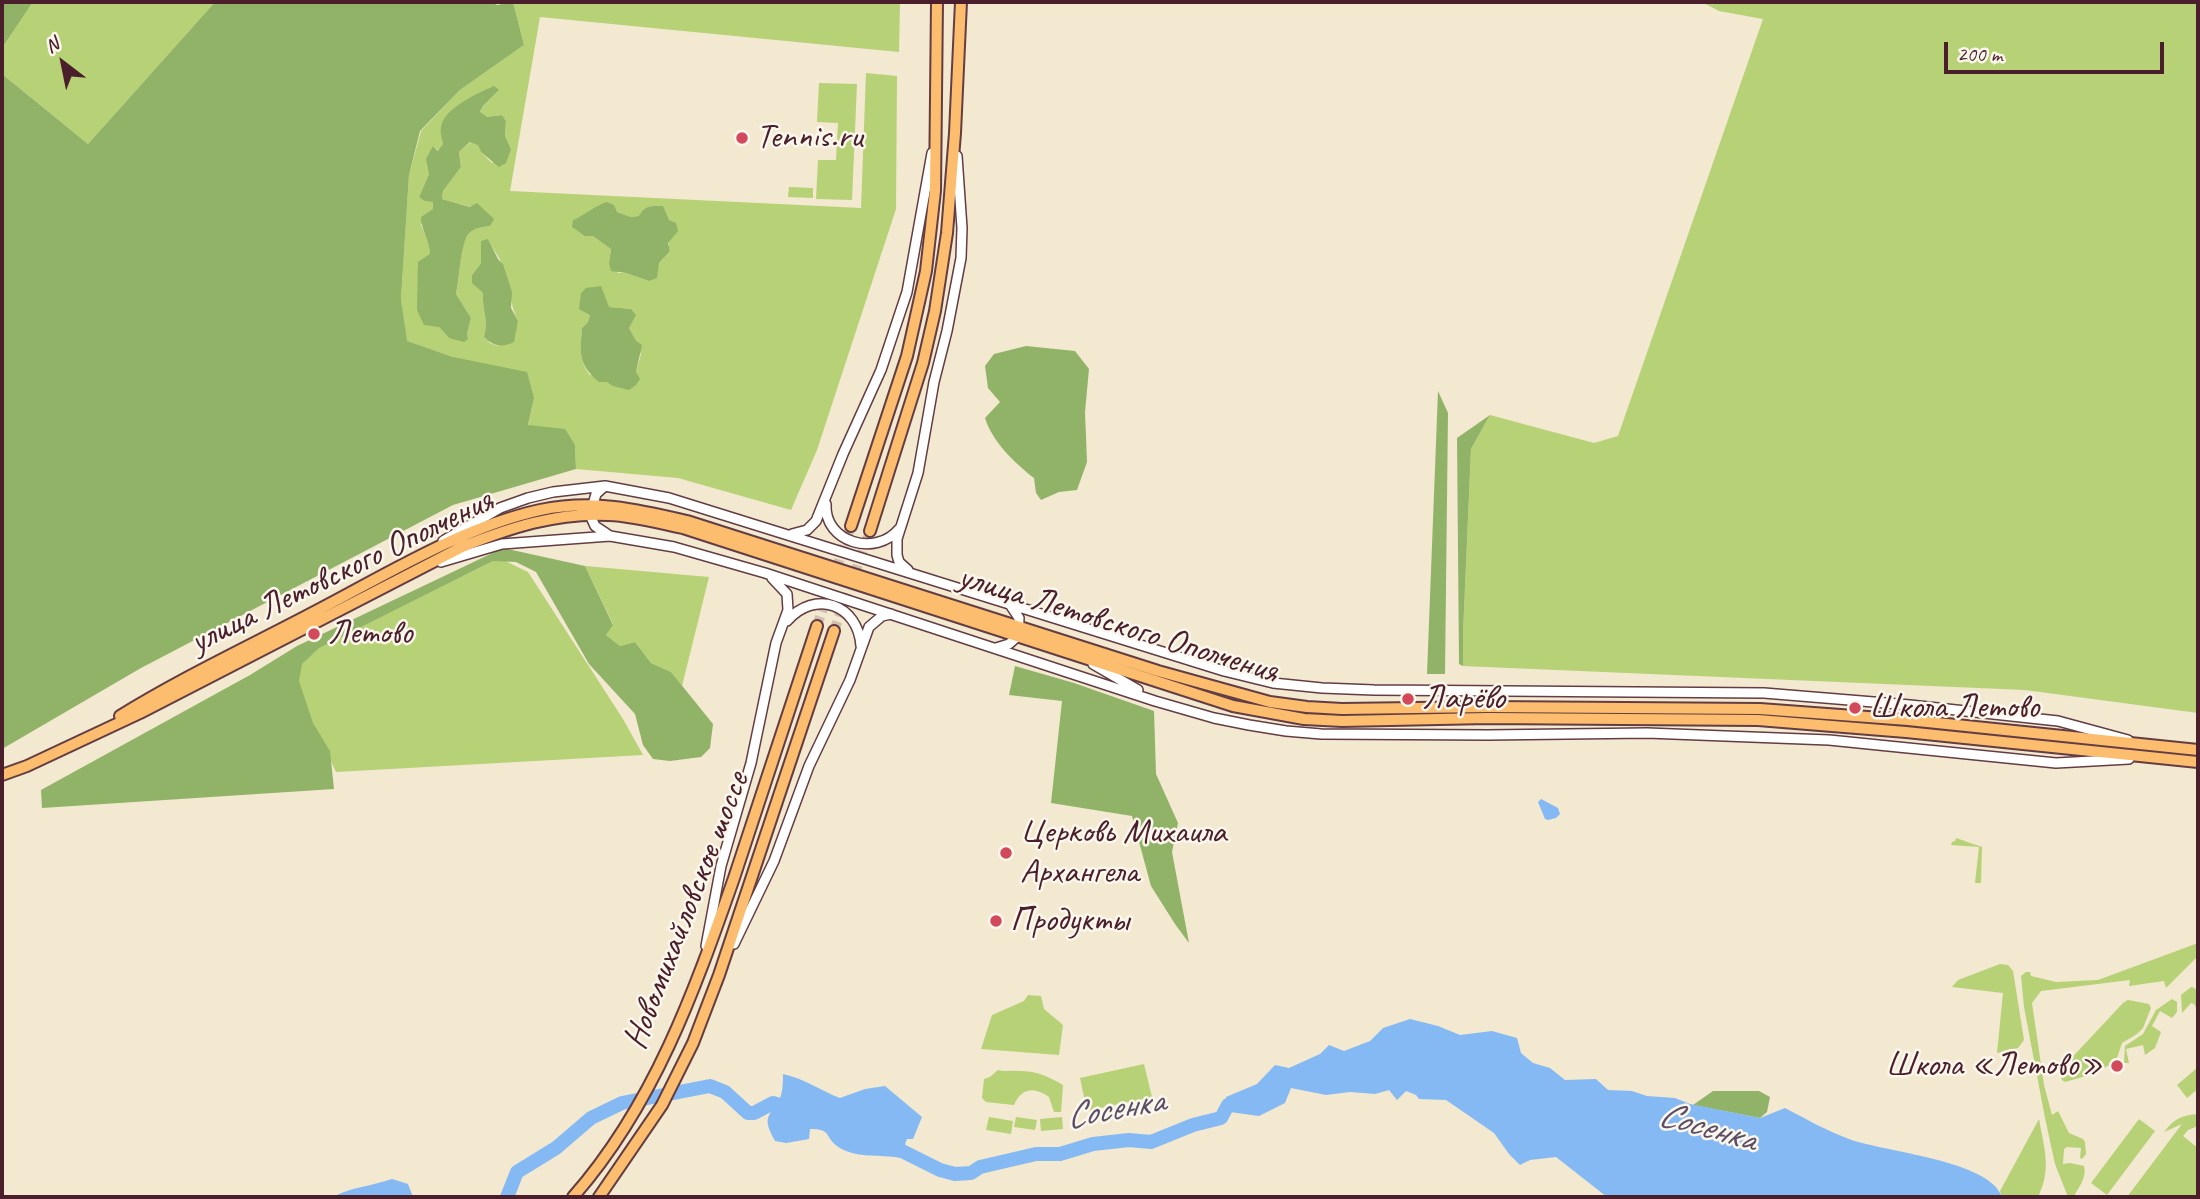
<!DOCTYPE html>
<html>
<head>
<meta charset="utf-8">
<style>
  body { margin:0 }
  #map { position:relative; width:2200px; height:1199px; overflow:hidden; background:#f3e8d0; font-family:Caveat,sans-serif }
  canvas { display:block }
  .frame { position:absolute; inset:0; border:4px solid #4a1f2b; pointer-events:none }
  .north { position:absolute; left:28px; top:28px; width:70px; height:70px; -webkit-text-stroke:5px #fbf7ec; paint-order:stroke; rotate:328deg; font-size:19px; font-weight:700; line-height:28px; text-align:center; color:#4a1f2b }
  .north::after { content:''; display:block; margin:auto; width:24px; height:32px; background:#4a1f2b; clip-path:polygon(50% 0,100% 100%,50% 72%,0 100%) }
  .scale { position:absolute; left:1944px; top:42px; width:220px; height:32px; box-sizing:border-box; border:4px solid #4a1f2b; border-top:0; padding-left:9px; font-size:21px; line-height:24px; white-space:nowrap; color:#4a1f2b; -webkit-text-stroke:5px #fbf7ec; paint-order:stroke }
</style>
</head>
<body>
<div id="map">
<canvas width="2200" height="1199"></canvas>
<div class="frame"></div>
<div class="north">N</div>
<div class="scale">200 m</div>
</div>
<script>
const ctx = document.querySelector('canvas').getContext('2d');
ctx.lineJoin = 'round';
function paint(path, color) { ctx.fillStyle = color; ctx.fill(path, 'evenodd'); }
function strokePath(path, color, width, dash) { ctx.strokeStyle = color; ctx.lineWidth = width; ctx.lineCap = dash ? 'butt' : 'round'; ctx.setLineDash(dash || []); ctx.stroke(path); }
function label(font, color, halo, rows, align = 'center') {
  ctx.font = font + ' Caveat,sans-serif'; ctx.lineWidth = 5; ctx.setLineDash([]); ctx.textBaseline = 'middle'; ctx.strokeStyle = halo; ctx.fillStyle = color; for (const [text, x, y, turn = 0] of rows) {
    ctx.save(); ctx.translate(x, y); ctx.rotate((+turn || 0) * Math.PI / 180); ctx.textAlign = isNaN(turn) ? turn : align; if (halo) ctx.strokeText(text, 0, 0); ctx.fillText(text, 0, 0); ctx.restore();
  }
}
const green = new Path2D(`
  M33,2H215L88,144L2,74V48Z
  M513,2H900L899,52L540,17L510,191L861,208L866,73L897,76L896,209L817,450L791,510L678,478L576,469L575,445L528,426L534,398L453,357L406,341L401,299L409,175L421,131L460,90L524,45ZM499,90L483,106L480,113L487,117L502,115L506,121L505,136L511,149L492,163L481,152L478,144L471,142L459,152L461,167L443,191L442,199L471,207L490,226C483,227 474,228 468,233C461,240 459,281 456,294L471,318L467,334L449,338L439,327L430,246L421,225L433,209V202L419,197L429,174L433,146L439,151L443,144L441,130ZM617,212L631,217L665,214C672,225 666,239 670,251L659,263L649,281L626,273H618L609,263L611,249L573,220L588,214ZM488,239C492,248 502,261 504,268C511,286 509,304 518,321L498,346L490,343L484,337C489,318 482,312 483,293L472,282V275L481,263ZM609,307L631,309L629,328L641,354L636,372L590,375C578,360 581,346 582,328L588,322L590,315Z
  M1702,2H2198V713L2025,690L1463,666V634L1471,449L1490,415L1594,443L1618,436L1763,19L1719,11Z
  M819,83L857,84L852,200L816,199L818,160H836L838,123L817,122Z
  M789,187L813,188V198L788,197Z
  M499,558L528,572L623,719L643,755L336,772L293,682L305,654Z
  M585,566L709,577L682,686L671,672L651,663L635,642L620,646L606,635L613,624Z
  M1956,838L1982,847L1981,883H1975L1979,847L1951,845L1952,842L1955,841Z
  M2198,943V956L2166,988L2164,981L2129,986L2130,980L2041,991L2032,1003L2044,1085L2052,1115L2058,1111L2069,1133L2083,1139L2085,1142L2086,1154L2082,1159L2080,1158L2081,1148L2067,1147L2064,1149L2063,1164L2070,1163L2084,1166C2087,1177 2079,1187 2074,1196L2068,1197L2055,1164L2045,1118L2024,1007L2021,976L2026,972H2030L2031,976L2056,982L2098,980Z
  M2000,964L2008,965L2013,971L2024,1040L2018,1048L1997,1053L2003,993L1952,987L1958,980Z
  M2191,987L2195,988L2198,996V1011L2194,1004L2191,1003L2182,1013L2181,995Z
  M1028,995L1041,996L1044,1009L1063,1025L1059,1055L981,1049L992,1015L1024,1001Z
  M2172,999L2177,1002V1012L2172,1018L2160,1011L2152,1026L2161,1032L2155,1048L2145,1055L2143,1045L2126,1049L2129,1063H2124L2125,1046L2143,1034L2156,1010Z
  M2128,1000L2149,1004L2151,1008L2143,1028L2137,1034L2122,1043L2116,1061L2096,1073L2065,1082L2062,1080L2060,1075L2065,1065L2123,1003Z
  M1144,1064L1152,1097L1087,1111L1080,1078Z
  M2198,1067V1089L2187,1098L2177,1085Z
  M998,1070C1006,1072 1012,1070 1020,1071C1037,1071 1049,1077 1063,1085L1061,1112H1054L1049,1097C1034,1086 1021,1088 1014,1105L986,1102L982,1098L984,1079L990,1077Z
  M2198,1114V1126L2188,1130L2183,1136L2198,1148V1197H2127L2182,1124L2164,1132C2174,1119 2182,1115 2198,1114Z
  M989,1117L1013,1121L1011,1134L986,1130Z
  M1016,1117L1037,1120L1035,1130L1014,1127Z
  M1062,1117L1063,1129L1041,1131L1040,1119Z
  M2039,1119C2044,1148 2052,1169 2038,1197H2002L2000,1191Z
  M2139,1119L2155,1131L2107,1195L2091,1183Z`);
const forest = new Path2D(`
  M2,2H33L2,48Z
  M215,2H492L497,5L513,2L524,45L460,90L420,131L409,175L401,299L407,341L453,357L527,372L534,398L528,425L565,429L575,445L576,469L453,505L141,668L2,749V74L88,144Z
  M494,86L499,90L483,106L480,112L487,117L502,115L506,121L505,136L511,149L506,163L499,167L481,152L478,145L470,142L459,152L461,167L443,191L442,199L470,207L477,203L494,219L490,226C483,227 474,228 469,233C461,240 459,281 456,294L471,318L467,334L468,339L464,342L449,338L439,327L424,325L417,310L418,262L430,254C430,241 421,230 421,217L433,209V202L425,201L419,197L429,174L426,159L433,146L438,151L443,144C442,139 440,133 441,127C444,108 478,93 494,86Z
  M607,202L614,205L617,212L631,217L639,216C645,205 651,206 663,206L669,220L676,223L678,231L668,243L670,251L659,263L657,278L649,281L626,273L611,271L609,263L611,249L593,236H585L572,227L573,220C585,215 596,205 607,202Z
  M488,239L498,259L503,264L512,292L511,308L518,321L514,342C502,348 493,346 484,337C489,318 482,312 483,293L472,283V275L481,263V241Z
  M601,286L609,307L631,309L636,315L629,328L636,341L642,345L636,372L640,379L636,385L629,390L613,386L607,382H599C578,364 580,354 582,328L588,322L590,315L579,309L581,293L586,288Z
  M1026,346L1075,351L1089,369L1085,412L1087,462L1077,490L1059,492L1041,500L1036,493L1034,478C1015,463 993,443 985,418L1000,402L988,388L985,366L994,354Z
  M1438,391L1448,413L1445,674H1427Z
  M1490,415L1471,449L1463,634V666L1459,664L1457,438Z
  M503,548L585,566L613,625L606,635L620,646L635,642L651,663L671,672L713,724L710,748L701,757L670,761L653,759L643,745L635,714L589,664L536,572L516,562L493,561L319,648L302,664L299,681L313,723L330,751L334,789L42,808L41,790L250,675L297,646Z
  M1015,666L1074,683L1154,711L1156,774L1178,823L1172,852L1189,943L1175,924L1151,886L1132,816L1051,803L1062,701L1009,695Z
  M1713,1091H1759L1770,1097L1767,1112L1760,1118L1693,1105Z`);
const water = new Path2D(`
  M1541,799L1558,808L1560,814L1556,818L1548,820L1545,819L1538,802Z
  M1410,1019L1438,1026L1460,1035L1492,1031L1517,1038L1521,1053L1533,1063L1550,1068L1565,1080L1596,1079L1608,1090L1632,1091L1647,1096L1675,1098L1690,1104L1760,1118L1785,1108C1806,1119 1827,1131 1849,1139C1883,1152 1990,1160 2002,1197H1607L1556,1157L1530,1160L1520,1165L1509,1154L1494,1133L1446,1100L1419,1099L1416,1095L1406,1091L1397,1100L1389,1090L1375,1094L1350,1092L1326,1095L1291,1088L1285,1103L1259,1116L1230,1112L1226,1097L1257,1084L1275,1065L1289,1068L1320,1054L1329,1045L1344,1051L1370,1041L1383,1028Z
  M783,1074C806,1079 819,1090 840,1098L865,1089L885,1086L922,1117L913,1139H907L900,1158C881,1154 854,1159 837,1146C824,1136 832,1129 810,1129L809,1139L786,1143L775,1141C762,1117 768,1118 780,1098C783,1091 783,1081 783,1074Z
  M392,1179L408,1184L413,1197H333C350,1187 373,1186 392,1179Z`);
const river = new Path2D(`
  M886,1143L940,1170L955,1174L971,1173L980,1167L1036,1154H1060L1093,1144L1129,1140L1151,1142L1193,1125L1221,1118L1228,1105L1246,1099
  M507,1197L517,1172L556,1148L591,1118L622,1103L710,1086L725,1092L748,1113H754L773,1103L791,1109`);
const majorTunnel = new Path2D(`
  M817,626L851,526
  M834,631L870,531`);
const minor = new Path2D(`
  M605,486L596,494L590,515L595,526L610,536
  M826,504C824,543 876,557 899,529
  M792,534L807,530L816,521L843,454L881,370L907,292L932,153
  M443,541L500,508L528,498L553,492L605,486L669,498L1224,671L1273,683L1322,688L1374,690L1764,693L1910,705L2058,721L2128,740
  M441,562L502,544L610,536L674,547L765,573L1155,701L1214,718L1249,725L1286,731L1321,734L1488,735L1647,733L1829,740L2056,763L2129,759
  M908,570L899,562L897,555V539L918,473L934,382L947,331L961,258L962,228L957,156
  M787,621C815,589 858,604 861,646
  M996,648L1009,644L1018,636L1019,618L1011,606
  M1093,664L1138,690
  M734,944L774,861L809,766L850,680L869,627L882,616L891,614
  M706,946L721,866L751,763L776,643L788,610L787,594L772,578`);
const major = new Path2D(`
  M851,526L907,356L926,271L935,191L937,2
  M870,531L923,363L935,311L947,233L955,133L961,2
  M120,716C183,677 252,645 318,610C387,574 463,527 540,510C593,499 636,509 687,521L1158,671L1270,702L1307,707L1342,709L1488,707L1760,709L1908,720L2198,750
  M2,775L27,766L140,713L462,547C509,528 557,512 609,515C634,516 659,523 683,528L1233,706L1304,719L1342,721L1488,718L1758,720L1906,732L2198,762
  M573,1197C654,1105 694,992 734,878C762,794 790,710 817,626
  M599,1197L662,1105L693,1043L719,975L834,631`);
const markers = [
  [742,138,7,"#d1495b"],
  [314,634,7,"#d1495b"],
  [1408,699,7,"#d1495b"],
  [1855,708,7,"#d1495b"],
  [1006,853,7,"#d1495b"],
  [996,921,7,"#d1495b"],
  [2117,1066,7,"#d1495b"]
];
const poiNames = [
  ["Tennis.ru",756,138],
  ["Летово",328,634],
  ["Ларёво",1422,699],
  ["Школа Летово",1869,708],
  ["Церковь Михаила",1020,833],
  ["Архангела",1020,873],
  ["Продукты",1010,921],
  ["Школа «Летово»",2103,1066,"right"]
];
const streetNames = [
  ["улица Летовского Ополчения",342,572,-26],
  ["улица Летовского Ополчения",1118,625,17],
  ["Новомихайловское шоссе",687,911,-69]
];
const waterNames = [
  ["Сосенка",1115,1110,-10],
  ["Сосенка",1707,1128,16]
];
paint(green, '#b7d176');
paint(forest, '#91b367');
paint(water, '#85b9f3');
strokePath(river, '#85b9f3', 14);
strokePath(majorTunnel, '#d1c0af', 10, [10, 5]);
strokePath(minor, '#633d44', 12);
strokePath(major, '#633d44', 14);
strokePath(minor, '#fff', 9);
strokePath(major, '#fcbd6f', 10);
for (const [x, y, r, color] of markers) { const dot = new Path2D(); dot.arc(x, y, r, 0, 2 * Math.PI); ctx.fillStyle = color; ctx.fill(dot); strokePath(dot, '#fbf7ec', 2.5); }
label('35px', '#4a1f2b', '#fbf7ec', poiNames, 'left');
label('35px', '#4a1f2b', '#fbf7ec', streetNames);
label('italic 37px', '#5c4d67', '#fbf7ec', waterNames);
</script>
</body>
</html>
